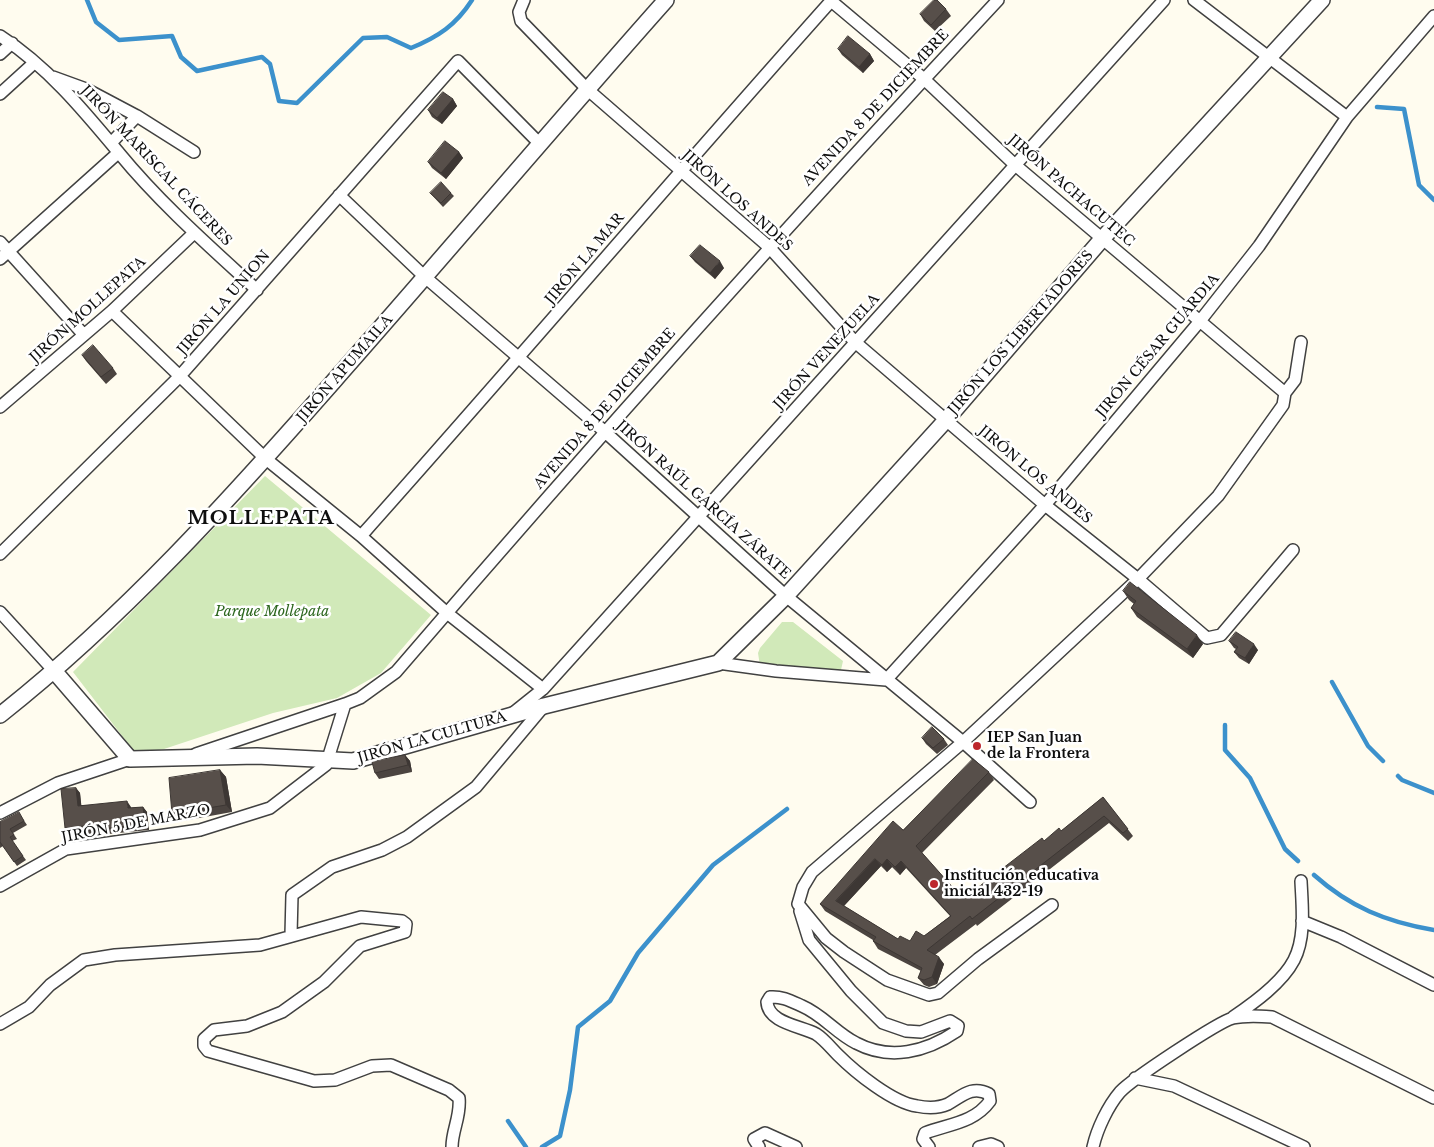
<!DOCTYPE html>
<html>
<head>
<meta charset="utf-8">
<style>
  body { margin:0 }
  canvas { display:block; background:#fffcef }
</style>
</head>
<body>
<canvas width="1434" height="1147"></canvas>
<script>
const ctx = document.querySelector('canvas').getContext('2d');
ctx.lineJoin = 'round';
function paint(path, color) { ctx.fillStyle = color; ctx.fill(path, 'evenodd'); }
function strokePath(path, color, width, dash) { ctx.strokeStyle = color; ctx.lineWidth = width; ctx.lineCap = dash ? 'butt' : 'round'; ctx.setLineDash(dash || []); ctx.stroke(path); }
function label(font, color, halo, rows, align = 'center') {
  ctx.font = font + ' "Libre Baskerville",serif'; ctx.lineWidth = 5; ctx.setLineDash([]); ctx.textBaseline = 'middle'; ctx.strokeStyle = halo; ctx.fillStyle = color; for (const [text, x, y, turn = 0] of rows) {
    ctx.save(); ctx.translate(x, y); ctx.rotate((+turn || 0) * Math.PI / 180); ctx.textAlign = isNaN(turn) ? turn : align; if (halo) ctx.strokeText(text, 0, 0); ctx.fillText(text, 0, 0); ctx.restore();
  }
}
const green = new Path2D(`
  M265,476L431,615L381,673L337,698L273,713L164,749L136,754L73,672Z
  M782,622H793L843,661L841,670L760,666L758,653L760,648Z`);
const stream = new Path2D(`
  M87,0L96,22L119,40L172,36L181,57L197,71L262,57L270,64L279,101L297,103L363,38L387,37L411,48C438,37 456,25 472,0
  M1377,107L1404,109L1419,185L1434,200
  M1332,682L1368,746L1383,761
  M1225,725V750L1250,778L1285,849L1298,861
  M1398,776L1402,780L1434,793
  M1314,875C1350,907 1386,922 1434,930
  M508,1121L526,1147
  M542,1147L560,1136L570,1090L578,1027L610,1001L638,953L713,865L787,809`);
const minor = new Path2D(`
  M524,0L519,12L521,21L587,89L769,247L855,342L1045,505L1138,579L1207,638L1221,635L1293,550
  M830,0L924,79L1014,164L1285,393L1283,405L1218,496L1138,579L963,742L812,872L803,887L798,904L826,938L844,952L887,980L929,995L938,993L978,959L1052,905
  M1194,0L1347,117
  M0,36C47,66 84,111 119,153C160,203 209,246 257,290
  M0,54L12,43
  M53,77L86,89L137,116
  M0,94L34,63
  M111,143L137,116L194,152
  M339,195L425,277L604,431L786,596L963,742L1030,802
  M0,242L84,335
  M0,259L118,153
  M112,311L266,459L361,536L447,613L543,689
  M1285,393L1295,380L1301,342
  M0,407L112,311L194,233
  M361,536C519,359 673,178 831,1
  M0,554L179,377L458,61L539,143
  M0,612L55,672
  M718,663L776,671L886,680L1045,505L1200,321L1259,246L1347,117L1434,16
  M513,713L543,689L1164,0
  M196,754L345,704L360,698L396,672C592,444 792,220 998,0
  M0,813L58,783L130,759
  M0,886L66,849L200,830L270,808L326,765L345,704
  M800,911L809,940L851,991L883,1023L906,1031L921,1032L950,1021L958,1026L957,1031C926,1052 890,1061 856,1043C836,1033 823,1015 802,1006C791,1001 782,996 770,997L767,1002C768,1023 801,1026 816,1034C824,1039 831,1048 838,1055C855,1072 893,1103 917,1106C927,1108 939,1108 948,1104C962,1096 972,1085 989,1094L990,1101C974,1123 949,1124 925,1133L923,1139L929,1147
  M1302,921L1341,937L1434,985
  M291,935L292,895L332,867L382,850L407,837L476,787L544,706
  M1233,1017C1254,1003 1282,983 1294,960C1306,937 1302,905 1301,881
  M0,1024L29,1007L50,985L84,960L115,955L260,945L361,917L402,921L406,924L405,932L360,946L324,982L282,1012L247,1026L214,1030L204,1039V1046L208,1051L314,1081L335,1080L372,1066L391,1065L449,1090L459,1098C461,1116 452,1130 452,1147
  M1135,1078L1174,1086L1304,1147
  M759,1147L754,1139L765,1133L796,1147
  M979,1147L991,1144L998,1147
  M1093,1147C1097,1129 1108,1106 1120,1092C1132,1079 1218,1022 1233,1018C1246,1015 1259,1016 1272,1017L1434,1098`);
const tertiary = new Path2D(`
  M55,672L130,759L257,756L353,761L544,706L718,663L786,596L946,420L1102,239L1322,0
  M0,715C123,618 230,499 333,382C445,255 554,126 666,0`);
const wall = new Path2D(`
  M946,9L951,16L935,31L924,21L920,14Z
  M838,49L870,54L874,61L863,73L842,55Z
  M453,99L457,106L442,124L432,117L428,110Z
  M459,152L463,158L446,179L432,168L428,162Z
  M430,193H451L454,196L443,207Z
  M690,256L724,268L715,279L695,262Z
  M82,355L113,368L117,374L106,384L86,361Z
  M1123,591L1203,644L1193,658L1137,617L1131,608L1134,604L1129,600Z
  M1229,641L1258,650L1249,664L1239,658L1234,652L1236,649L1234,648Z
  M922,738L944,739L948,745L937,754L926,744Z
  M405,755L410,761L412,772L379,779L375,773Z
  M220,770L226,777L232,812L177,822L172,814Z
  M989,772L994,780L922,853L963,899L1044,841L1061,831L1103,797L1133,836L1128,841L1109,823L977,926L976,924L935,955L944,964L937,984L929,987L924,985L918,978L921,971L878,949L873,941V940L825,911L820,904L903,830ZM881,866L887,872L892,867L900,875L906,868L950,916L924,936L910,941L898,939L844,906Z
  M76,788L80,793L81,805L131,807V808L143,807L147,812L149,830L88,836L85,832L69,833L65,828Z
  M21,816L27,825L13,833L17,839L12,841L26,860L17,866L3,846L0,848V822Z`);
const shadedWall = new Path2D(`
  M870,54L874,61L863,73L859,67Z
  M453,99L457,106L442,124L437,118Z
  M459,152L463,158L446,179L441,173Z
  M720,261L724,268L715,279L710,273Z
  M1197,635L1203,644L1193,658L1187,649Z
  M1254,644L1258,650L1249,664L1245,658Z
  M405,755L410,761L412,772L408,765Z
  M220,770L226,777L232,812L226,805Z
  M76,788L80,793L82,811L78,806Z
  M127,801L131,807L132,814L128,808Z
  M143,807L147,812L149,830L145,824Z
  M875,859L881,866L842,908L836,901Z
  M887,859L892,867L887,872L882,865Z
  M901,861L906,868L900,875L895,867Z
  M939,957L944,964L937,984L932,977Z`);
const building = new Path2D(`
  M934,0H937L946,9L931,25L920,14Z
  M848,36L870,54L859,67L838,49Z
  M443,92L453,99L437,118L428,110Z
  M445,141L459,152L441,173L428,162Z
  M441,182L451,193L441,203L430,193Z
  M700,245L720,261L710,273L690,256Z
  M93,345L113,368L101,377L82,355Z
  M1130,582L1197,635L1187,649L1131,608L1136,601L1123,591Z
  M1236,632L1254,644L1245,658L1234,652L1238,647L1229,641Z
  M932,727L944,739L933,748L922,738Z
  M405,755L408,765L375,773L372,762Z
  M973,759L989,772L916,846L963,899L1042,838L1044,841L1059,828L1061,831L1103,797L1128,829L1123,833L1104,816L972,919L970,916L927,950L939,957L932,977L924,980L918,978L922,968L873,941L876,937L820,904L893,821L903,830ZM875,859L882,865L887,859L895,867L901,861L951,916L924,936L916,931L910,941L900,936L898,939L836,901Z
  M220,770L226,805L172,814L169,778Z
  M76,788L78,806L127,801L128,808L143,807L145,824L84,831V826L65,828L61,789Z
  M19,812L24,821L10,829L14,835L10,837L23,856L14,862L0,842V822Z`);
const markers = [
  [977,746,5,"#bd272c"],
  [934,884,5,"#bd272c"]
];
const streetNames = [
  ["AVENIDA 8 DE DICIEMBRE",876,108,-47],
  ["JIRÓN MARISCAL CÁCERES",156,166,47],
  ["JIRÓN PACHACUTEC",1071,191,41],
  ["JIRÓN LOS ANDES",737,201,42],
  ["JIRÓN LA MAR",585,259,-50],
  ["JIRÓN LA UNION",224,303,-49],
  ["JIRÓN MOLLEPATA",88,310,-42],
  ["JIRÓN LOS LIBERTADORES",1021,333,-49],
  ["JIRÓN CÉSAR GUARDIA",1158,346,-50],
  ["JIRÓN VENEZUELA",827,352,-48],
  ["JIRÓN APUMAILA",345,369,-49],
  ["AVENIDA 8 DE DICIEMBRE",605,409,-49],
  ["JIRÓN LOS ANDES",1035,475,40],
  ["JIRÓN RAÚL GARCÍA ZÁRATE",703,500,42],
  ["JIRÓN LA CULTURA",432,738,-16],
  ["JIRÓN 5 DE MARZO",136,824,-11]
];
const parkNames = [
  ["Parque Mollepata",272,612]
];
const poiNames = [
  ["IEP San Juan",987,738],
  ["de la Frontera",987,754],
  ["Institución educativa",944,876],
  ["inicial 432-19",944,892]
];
const districtNames = [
  ["MOLLEPATA",261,519]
];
paint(green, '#d1e9b9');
strokePath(stream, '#3c91cc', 4.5);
strokePath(minor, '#414141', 14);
strokePath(tertiary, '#414141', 18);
strokePath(minor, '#fff', 11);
strokePath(tertiary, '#fff', 15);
paint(wall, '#4b4440');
paint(shadedWall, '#3d3734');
paint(building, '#574f4a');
strokePath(building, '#3d3734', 1);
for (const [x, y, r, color] of markers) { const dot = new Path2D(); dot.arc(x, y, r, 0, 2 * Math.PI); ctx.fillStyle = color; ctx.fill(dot); strokePath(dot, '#fff', 2); }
label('14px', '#0e0e0e', '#fff', streetNames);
label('italic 14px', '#2c661e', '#fff', parkNames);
label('bold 14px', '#0e0e0e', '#fff', poiNames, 'left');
ctx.letterSpacing = '1px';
label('bold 19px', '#0e0e0e', '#fff', districtNames);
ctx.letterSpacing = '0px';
</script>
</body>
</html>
